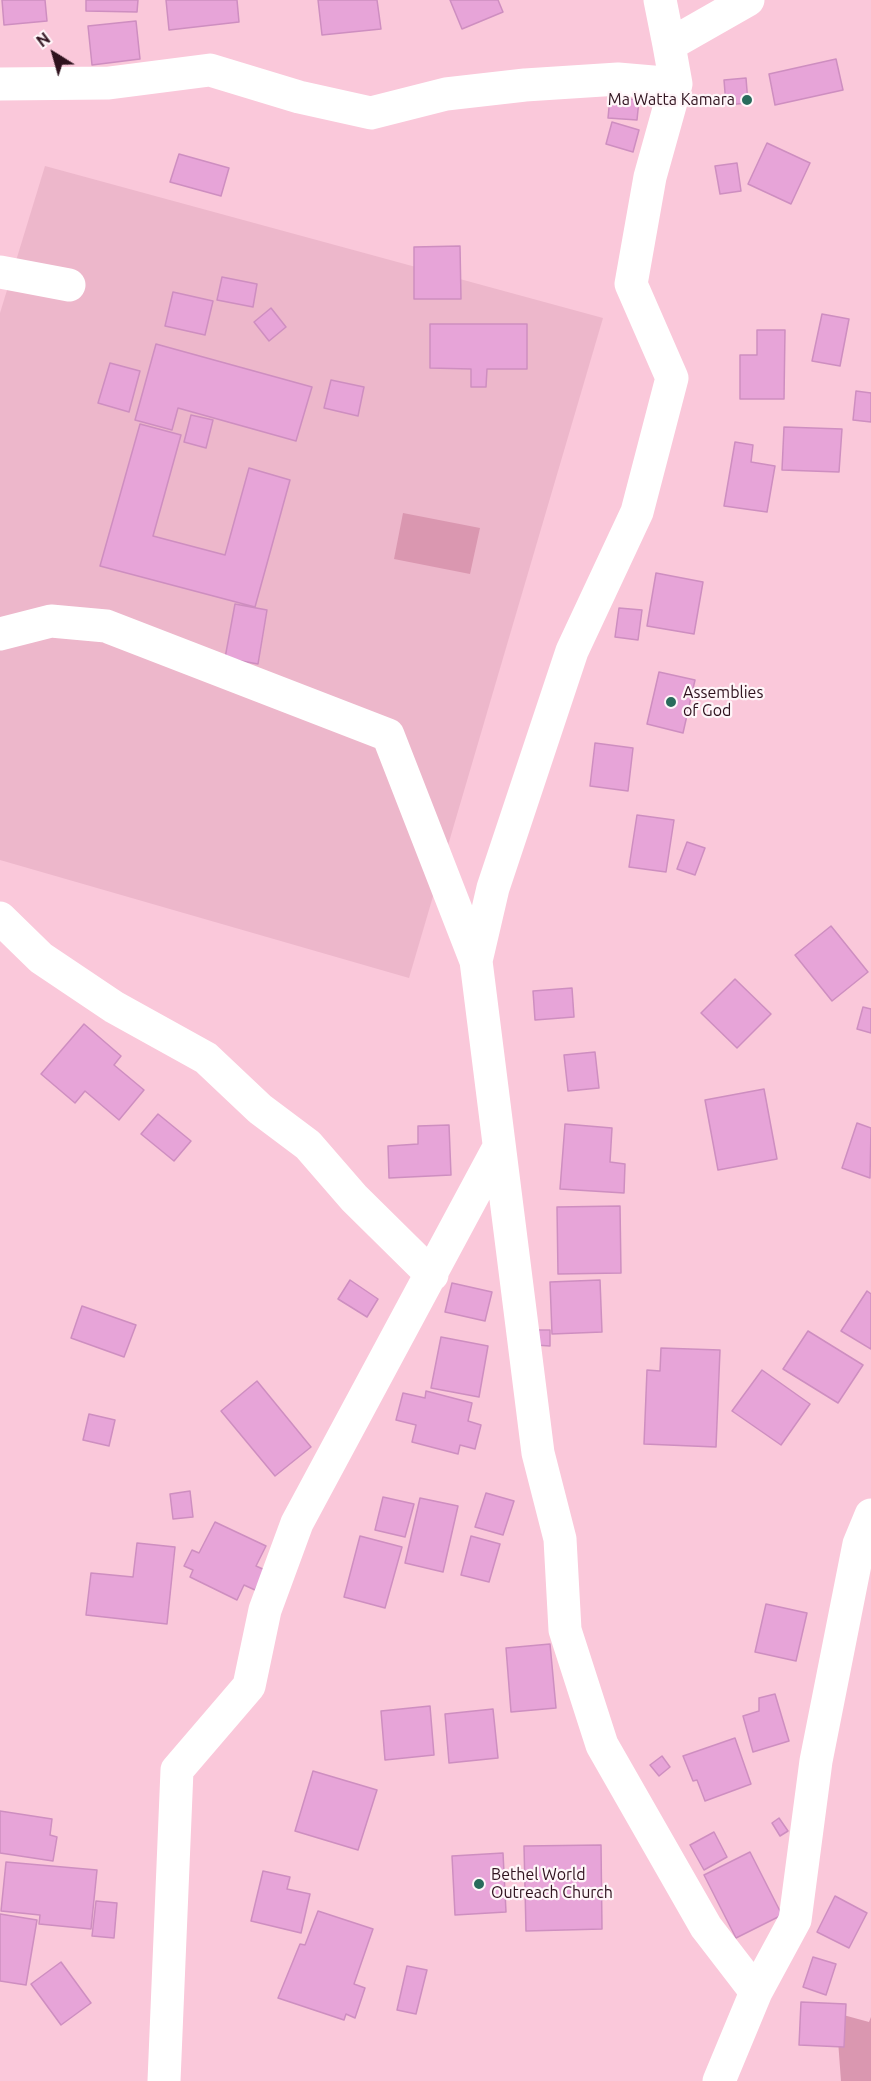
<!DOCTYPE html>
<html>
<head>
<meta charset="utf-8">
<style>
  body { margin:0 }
  #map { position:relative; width:871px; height:2081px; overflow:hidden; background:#fac8da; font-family:Ubuntu,sans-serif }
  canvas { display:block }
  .north { position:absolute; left:24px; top:24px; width:60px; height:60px; -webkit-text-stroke:4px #fff6f9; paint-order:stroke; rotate:323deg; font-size:16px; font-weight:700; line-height:24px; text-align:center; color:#2f121e }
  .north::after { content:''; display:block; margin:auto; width:21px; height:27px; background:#2f121e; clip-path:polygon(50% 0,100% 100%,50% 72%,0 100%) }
</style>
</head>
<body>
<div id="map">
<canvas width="871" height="2081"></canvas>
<div class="north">N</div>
</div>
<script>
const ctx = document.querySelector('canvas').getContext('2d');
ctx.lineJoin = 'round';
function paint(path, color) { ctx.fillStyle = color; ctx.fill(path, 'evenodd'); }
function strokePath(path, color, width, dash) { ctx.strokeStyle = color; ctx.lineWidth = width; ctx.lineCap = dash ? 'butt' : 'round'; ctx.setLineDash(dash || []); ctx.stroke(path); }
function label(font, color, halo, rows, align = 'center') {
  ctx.font = font + ' Ubuntu,sans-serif'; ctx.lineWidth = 4.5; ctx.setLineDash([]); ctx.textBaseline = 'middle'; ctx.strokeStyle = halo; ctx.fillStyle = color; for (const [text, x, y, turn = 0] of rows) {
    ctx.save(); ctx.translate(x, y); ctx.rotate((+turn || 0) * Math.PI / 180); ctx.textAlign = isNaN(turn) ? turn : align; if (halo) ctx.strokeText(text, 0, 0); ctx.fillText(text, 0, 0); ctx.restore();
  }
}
const built = new Path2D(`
  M45,166L603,318L409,978L0,860V313Z`);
const green = new Path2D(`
  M403,513L480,528L470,574L394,559Z
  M836,2013L869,2022L871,2017V2081H841Z`);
const building = new Path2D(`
  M2,0H45L47,21L4,25Z
  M86,0H138L137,12L86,11Z
  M166,0H237L239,22L169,30Z
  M318,0H377L381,29L322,35Z
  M450,0H498L503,12L462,29Z
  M136,21L140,59L92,65L88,26Z
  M836,59L843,90L775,105L769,74Z
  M746,78L748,103L726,105L724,80Z
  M610,97L639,100L637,120L608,118Z
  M612,122L639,130L633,152L606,144Z
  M767,143L810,163L791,204L748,184Z
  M179,154L229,168L221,196L170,182Z
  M737,163L741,191L720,194L715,166Z
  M460,246L461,299H414V247Z
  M222,277L257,284L253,307L217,300Z
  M173,292L213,301L205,335L165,326Z
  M271,308L286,327L269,341L254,322Z
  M822,314L849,319L840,366L812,361Z
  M430,324H527V369H487L486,387H471V369L430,368Z
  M757,330H785L784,399H740V355H757Z
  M156,344L312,387L296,441L178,408L172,430L135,420Z
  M110,363L140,371L129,412L98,403Z
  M331,380L364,387L358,416L324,408Z
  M856,391L871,393V422L853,420Z
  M191,415L213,420L206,448L184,442Z
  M140,424L181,435L153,536L225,555L249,468L290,480L255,607L100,566Z
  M784,427L842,429L839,472L782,470Z
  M735,442L753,445L751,462L775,466L767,512L724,506Z
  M656,573L703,582L694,634L647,626Z
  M235,604L267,610L258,664L225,658Z
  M619,608L642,610L638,640L615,637Z
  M659,672L695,680L683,733L647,724Z
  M595,743L633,748L628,791L590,786Z
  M637,815L674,820L666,872L629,867Z
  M687,842L705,848L695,875L677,869Z
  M831,926L868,972L832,1001L795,955Z
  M735,979L771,1014L737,1048L701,1013Z
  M572,988L574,1017L535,1020L533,991Z
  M863,1007L871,1009V1033L857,1029Z
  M84,1024L121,1056L114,1065L144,1090L119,1120L85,1091L75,1103L41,1074Z
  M595,1052L599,1088L568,1091L564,1055Z
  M764,1089L777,1159L718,1170L705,1100Z
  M158,1114L191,1141L174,1161L141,1134Z
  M857,1123L871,1128L870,1178L842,1168Z
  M565,1124L612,1128L610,1162L625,1164L624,1193L560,1189Z
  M449,1125L451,1175L389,1178L388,1146L418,1144V1126Z
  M620,1206L621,1273L558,1274L557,1207Z
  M350,1280L378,1299L367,1317L338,1299Z
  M600,1280L602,1332L552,1334L550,1282Z
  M452,1283L492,1292L485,1321L445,1312Z
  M867,1291L871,1294V1349L841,1331Z
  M82,1306L136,1325L124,1357L71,1338Z
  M535,1330H550V1346L535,1345Z
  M808,1331L863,1365L838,1403L783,1369Z
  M441,1337L488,1346L479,1397L431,1388Z
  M661,1348L720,1350L716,1447L644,1444L647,1370L660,1371Z
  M762,1370L810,1404L781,1445L732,1411Z
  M257,1381L311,1447L275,1476L221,1411Z
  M426,1391L472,1403L468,1421L481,1425L475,1449L460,1445L458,1454L412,1442L416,1425L396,1420L403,1393L425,1398Z
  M89,1414L115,1420L109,1446L83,1440Z
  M190,1491L193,1517L173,1519L170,1494Z
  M486,1493L514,1501L503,1535L475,1527Z
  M383,1497L414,1504L405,1537L375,1530Z
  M420,1498L458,1506L443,1572L405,1563Z
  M215,1522L266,1546L256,1566L265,1570L255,1590L244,1585L237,1600L190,1577L193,1570L184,1566L192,1550L199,1553Z
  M360,1536L402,1547L385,1608L344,1597Z
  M471,1536L500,1544L489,1582L461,1575Z
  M137,1543L175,1547L167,1624L86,1615L91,1573L133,1577Z
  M766,1604L807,1613L796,1661L755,1652Z
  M550,1644L556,1708L511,1712L506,1648Z
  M775,1694L789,1741L753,1752L743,1716L759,1711V1698Z
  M430,1706L434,1755L385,1760L381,1711Z
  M493,1709L498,1758L449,1763L445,1714Z
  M735,1738L751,1784L705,1801L697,1780L693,1781L683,1756Z
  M662,1756L670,1767L659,1776L650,1765Z
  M313,1771L377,1790L358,1850L295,1831Z
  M0,1811L52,1819L50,1835L57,1837L53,1861L0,1853Z
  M779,1818L788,1831L780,1836L772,1823Z
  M714,1832L727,1857L704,1870L690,1845Z
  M601,1845L602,1929L526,1931L524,1846Z
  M750,1852L782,1915L736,1938L704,1875Z
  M503,1853L506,1912L455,1915L452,1856Z
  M6,1862L97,1870L91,1929L39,1924L40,1915L1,1911Z
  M263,1871L290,1877L287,1889L310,1894L301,1933L251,1921Z
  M835,1896L867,1913L849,1948L817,1932Z
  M96,1901L117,1903L114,1938L92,1936Z
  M318,1911L373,1929L354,1984L365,1988L355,2018L346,2014L344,2020L278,1998L300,1944L305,1945Z
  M0,1914L37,1920L26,1985L0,1981Z
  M813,1957L836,1964L826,1995L803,1987Z
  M61,1962L91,2003L61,2025L31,1984Z
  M407,1966L427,1970L416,2014L397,2010Z
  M801,2002L846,2004L844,2047L799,2045Z`);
const street = new Path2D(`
  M660,0L669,45
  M748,0L669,45L676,84L650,177L631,284L672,378L637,512L572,651L493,888L476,961L538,1453L560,1539L565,1630L602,1745L706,1927L756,1992
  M0,84L109,83L210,70L299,97L371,113L446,94L525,85L618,79L676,84
  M0,272L69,285
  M0,634L51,621L106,626L388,735L476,961
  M0,918L41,958L114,1007L206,1058L260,1109L308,1145L354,1198L432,1275
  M164,2081L177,1770L249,1686L265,1610L297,1523L498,1149
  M719,2081L756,1992L795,1920L816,1761L859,1544L871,1515`);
const markers = [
  [747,100,6,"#296b5c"],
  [671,702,6,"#296b5c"],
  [479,1884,6,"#296b5c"]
];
const poiNames = [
  ["Ma Watta Kamara",735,100,"right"],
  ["Assemblies",683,693],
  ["of God",683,711],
  ["Bethel World",491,1875],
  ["Outreach Church",491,1893]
];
paint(built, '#edb7cb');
paint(green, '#da97b0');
paint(building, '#e7a4d8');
strokePath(building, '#ce8ec0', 1.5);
strokePath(street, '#fff', 33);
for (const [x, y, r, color] of markers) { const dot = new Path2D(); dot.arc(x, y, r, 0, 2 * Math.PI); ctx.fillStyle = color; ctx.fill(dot); strokePath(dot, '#fff6f9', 2); }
label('16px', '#2f121e', '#fff6f9', poiNames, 'left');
</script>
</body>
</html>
